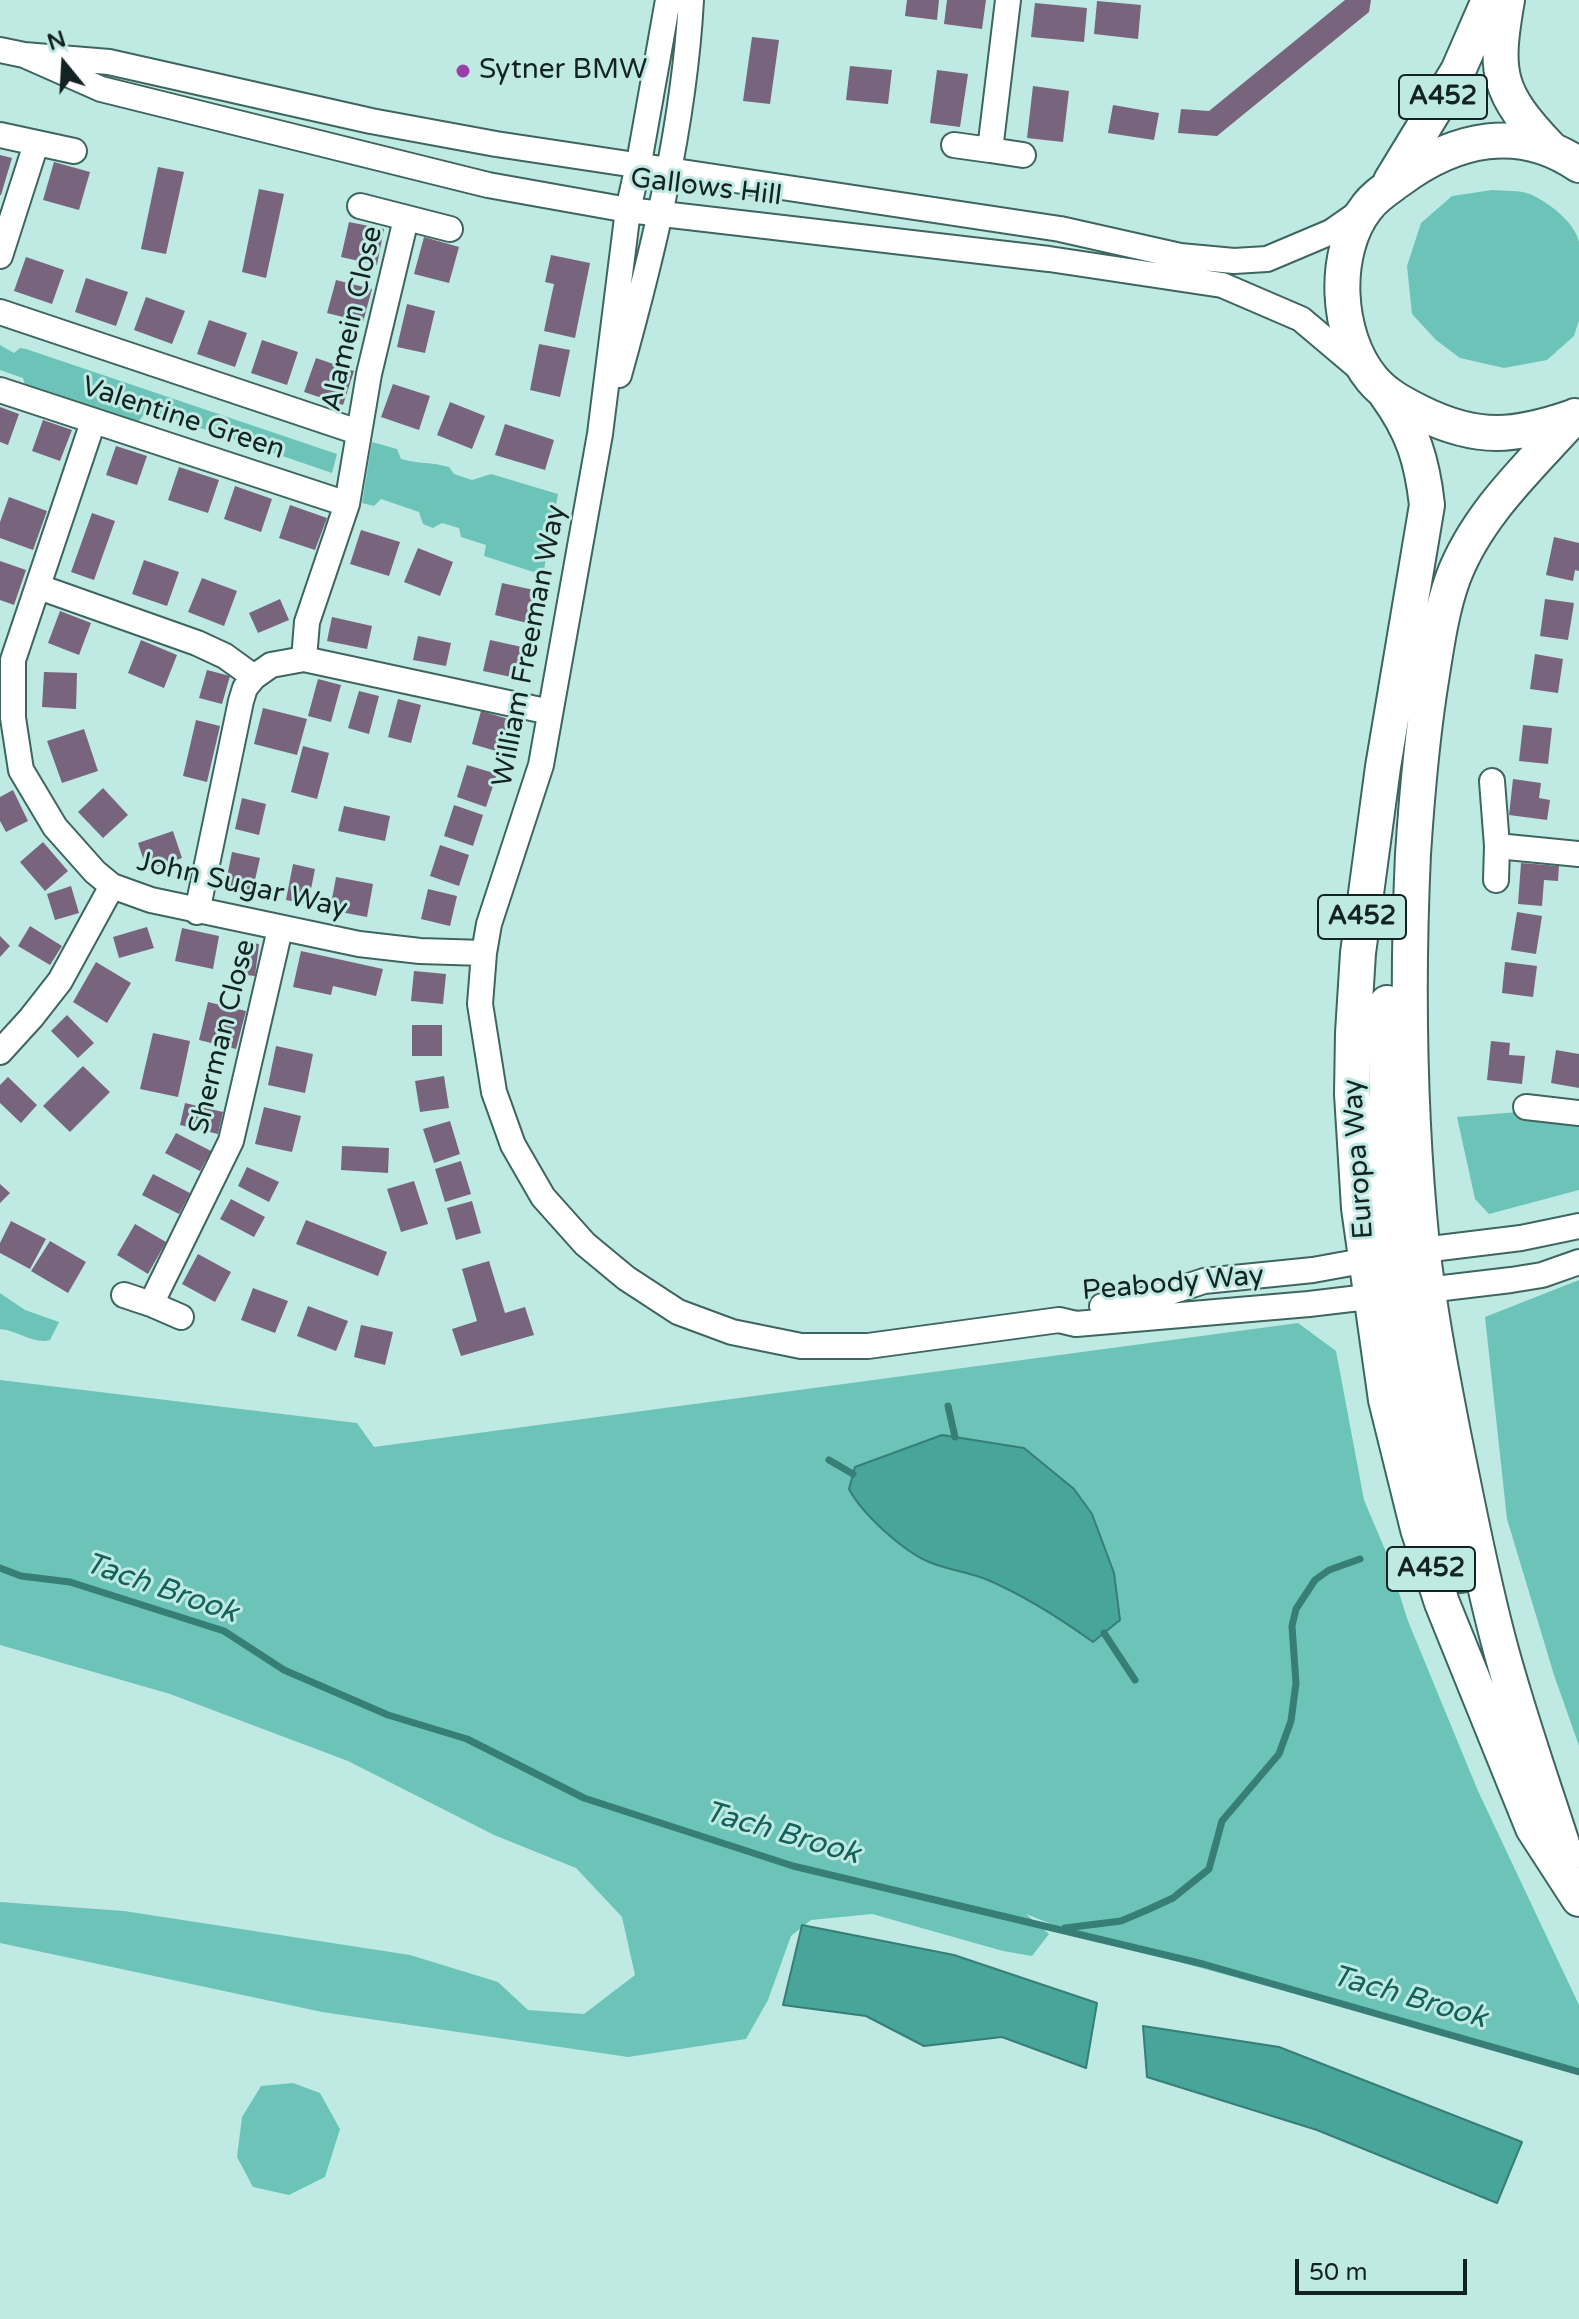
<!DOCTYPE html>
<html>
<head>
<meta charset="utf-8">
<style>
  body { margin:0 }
  #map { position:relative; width:1579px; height:2319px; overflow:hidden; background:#bfeae3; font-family:"Varela Round",sans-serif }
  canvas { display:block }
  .north { position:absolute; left:24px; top:24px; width:80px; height:80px; -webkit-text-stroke:6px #bfeae3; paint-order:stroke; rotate:342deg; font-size:22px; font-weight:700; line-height:32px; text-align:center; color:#132321 }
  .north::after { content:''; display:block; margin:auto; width:28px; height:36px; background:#132321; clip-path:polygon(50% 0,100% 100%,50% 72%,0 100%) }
  .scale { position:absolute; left:1295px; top:2259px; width:172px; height:36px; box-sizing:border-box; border:4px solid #132321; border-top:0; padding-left:10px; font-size:24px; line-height:28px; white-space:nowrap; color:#132321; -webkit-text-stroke:6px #bfeae3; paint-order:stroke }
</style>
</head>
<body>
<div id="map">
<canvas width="1579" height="2319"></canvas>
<div class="north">N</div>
<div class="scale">50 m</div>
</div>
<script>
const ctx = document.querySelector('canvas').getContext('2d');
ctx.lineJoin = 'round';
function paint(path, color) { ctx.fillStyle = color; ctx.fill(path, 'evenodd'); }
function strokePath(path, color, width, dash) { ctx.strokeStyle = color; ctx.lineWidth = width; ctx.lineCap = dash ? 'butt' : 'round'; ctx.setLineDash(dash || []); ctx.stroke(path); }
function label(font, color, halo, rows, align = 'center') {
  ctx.font = font + ' "Varela Round",sans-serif'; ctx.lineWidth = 6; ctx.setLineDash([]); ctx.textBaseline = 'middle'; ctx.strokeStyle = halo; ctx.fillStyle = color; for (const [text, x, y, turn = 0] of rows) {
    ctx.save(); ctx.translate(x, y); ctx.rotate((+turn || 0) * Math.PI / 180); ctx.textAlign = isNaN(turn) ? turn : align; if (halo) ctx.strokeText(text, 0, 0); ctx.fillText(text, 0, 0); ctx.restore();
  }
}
const green = new Path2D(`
  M1492,190C1504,191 1519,190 1530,194C1549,203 1574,221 1579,242V320L1574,336L1547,360L1504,368L1460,358L1436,340L1412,314L1407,266L1421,223L1452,196Z
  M0,345L14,353L20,348L26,349L337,454L332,473L148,410L137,423L25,385L23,378L0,370Z
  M372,442L397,449L401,459C419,464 431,462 449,467L454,474L472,480L491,474L558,494L543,575L484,556L486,545L461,537L459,528L442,523L433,528L423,524L419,512L381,499L374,506L362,503Z
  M1579,1107V1190L1489,1214L1475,1199L1457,1117Z
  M1579,1280V1746L1554,1675L1507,1519L1485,1317Z
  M0,1293L25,1310L59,1322L50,1340C34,1345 17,1330 0,1329Z
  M1298,1323L1336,1351L1364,1500L1386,1552L1408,1621L1478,1791L1579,2005V2072L1074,1933L1026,1914L1049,1934L1032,1956L1003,1951L872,1914L811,1920L791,1936L768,2000L746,2039L628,2057L322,2012L0,1943V1902L124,1911L410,1955L498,1982L528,2010L584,2014L635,1975L622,1917L576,1868L494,1835L348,1761L170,1694L0,1645V1380L357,1423L374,1447Z
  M293,2083L320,2093L340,2129L325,2177L289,2195L253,2187L237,2157L242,2117L261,2086Z`);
const water = new Path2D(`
  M942,1435L1024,1448L1074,1489L1092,1514L1114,1573L1120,1620L1093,1642C1061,1619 1025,1596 988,1580C969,1572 948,1570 929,1562C903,1551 862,1514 849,1489L855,1467Z
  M802,1925L954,1955L1097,2003L1086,2068L1002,2037L924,2046L866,2016L783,2005Z
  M1143,2026L1279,2047L1522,2142L1497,2203L1317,2130L1147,2077Z`);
const stream = new Path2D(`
  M948,1406L955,1437
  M829,1460L853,1474
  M0,1568L21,1576L70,1582L224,1631L284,1670L388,1715L467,1739L584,1798L793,1866L1203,1964L1579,2072
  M1104,1633L1135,1680
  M1065,1928L1121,1921L1147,1910L1173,1898L1209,1869L1222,1821L1279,1754L1291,1721L1296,1683L1292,1626L1296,1609L1315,1580L1329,1570L1360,1559`);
const building = new Path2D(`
  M907,0H939L937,20L905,16Z
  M947,0H986L982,29L944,24Z
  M1371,0L1369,12L1217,136L1178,133L1181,109L1209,111L1345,0Z
  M1097,1L1141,5L1138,39L1094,34Z
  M1035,3L1087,8L1084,42L1031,37Z
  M752,37L779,40L770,104L743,101Z
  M850,66L892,70L888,104L846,100Z
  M937,70L968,74L960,127L930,123Z
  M1033,86L1069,91L1063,142L1027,138Z
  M1113,105L1159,113L1154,140L1108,133Z
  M0,155L12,158L1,195H0Z
  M54,162L90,172L79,210L43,200Z
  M158,167L184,172L166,254L141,249Z
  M259,189L284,194L266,278L242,272Z
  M349,222L384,229L377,265L341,257Z
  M424,237L459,247L449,283L414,274Z
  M551,255L590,263L575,338L544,331L554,284L545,282Z
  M26,257L64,270L52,304L14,291Z
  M86,278L128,292L116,326L75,312Z
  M336,280L372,289L363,322L327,313Z
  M146,297L185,311L172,344L134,330Z
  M407,304L435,311L425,353L397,347Z
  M209,320L247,333L235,367L197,354Z
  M262,340L298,352L287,385L251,373Z
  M539,344L570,350L560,397L530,390Z
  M316,358L354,371L343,405L304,392Z
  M393,384L430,396L419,430L381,417Z
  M450,402L485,416L472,449L437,435Z
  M0,407L19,414L8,445L0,442Z
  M43,420L72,430L60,461L32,451Z
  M505,424L554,440L545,470L495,455Z
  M116,446L147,456L137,485L106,475Z
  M179,467L219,480L208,513L168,500Z
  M235,486L272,499L261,532L224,519Z
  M9,497L47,511L33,550L0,538V522Z
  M290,505L327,518L315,550L279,538Z
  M92,513L115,521L94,580L71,572Z
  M361,530L400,542L389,576L350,564Z
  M1554,537L1579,543V571L1575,570L1573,581L1546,575Z
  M418,548L453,562L440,596L404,582Z
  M144,560L179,572L167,606L132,594Z
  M0,561L26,570L14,605L0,600Z
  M202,578L237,591L224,626L188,612Z
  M502,583L534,590L527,623L495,615Z
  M280,599L289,620L258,633L249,613Z
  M1545,599L1574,603L1568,640L1540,636Z
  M60,611L91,623L79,655L48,643Z
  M332,617L372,626L367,649L327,641Z
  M418,636L451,643L446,666L413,660Z
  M141,640L177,655L164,688L128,673Z
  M490,640L522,647L516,678L483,671Z
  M1535,654L1563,659L1558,693L1530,689Z
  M207,670L230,676L222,704L199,698Z
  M44,672L77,673L76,709L42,707Z
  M318,679L341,685L331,722L308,716Z
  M359,691L379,696L369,734L348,728Z
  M398,699L421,705L411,743L388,737Z
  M263,708L307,719L297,755L254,744Z
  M481,711L512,720L503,753L472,744Z
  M196,720L220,726L207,782L183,776Z
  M1523,725L1552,728L1548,764L1519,761Z
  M84,729L98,771L62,783L47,741Z
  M303,746L329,753L317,799L291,792Z
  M467,765L497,774L486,807L457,797Z
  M1513,779L1541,783L1539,798L1550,800L1547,820L1509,815Z
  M103,788L128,815L103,838L78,812Z
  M13,790L28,821L6,832L0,821V797Z
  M242,798L266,804L259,835L235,829Z
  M454,805L483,815L473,846L444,836Z
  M344,806L390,816L385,841L338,831Z
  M173,831L182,858L147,870L138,843Z
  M43,842L68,871L45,891L20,862Z
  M440,845L469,855L459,886L430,876Z
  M232,852L260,858L252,893L225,887Z
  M1521,863L1559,866L1558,881L1544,880L1542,906L1518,904Z
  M293,864L315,869L308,904L286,900Z
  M336,877L373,884L367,917L330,910Z
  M71,886L79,913L55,920L47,894Z
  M428,889L457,896L450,926L421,919Z
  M1517,912L1542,916L1536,954L1511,950Z
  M30,926L62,946L50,965L18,946Z
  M147,927L154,948L119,958L113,937Z
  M182,928L219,936L213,969L175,961Z
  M0,936L10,946L0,957Z
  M241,941L259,944L255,976L237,974Z
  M301,951L383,969L376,996L333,986L331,995L293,987Z
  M96,962L131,983L107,1023L73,1002Z
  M1505,962L1537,966L1533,997L1502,993Z
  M414,971L446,974L443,1004L411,1001Z
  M208,1002L246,1011L236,1049L199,1040Z
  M67,1015L94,1043L78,1058L51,1031Z
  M412,1025H442V1056H412Z
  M153,1033L190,1041L178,1097L140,1089Z
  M1491,1041L1510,1043L1509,1055L1525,1056L1522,1084L1487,1080Z
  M276,1046L313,1054L305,1093L268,1085Z
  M1556,1050L1579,1054V1088L1551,1083Z
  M83,1066L110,1092L70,1132L43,1106Z
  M444,1076L449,1108L420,1112L415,1081Z
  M8,1077L37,1105L21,1123L0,1103V1085Z
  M185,1103L223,1112L218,1134L180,1125Z
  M264,1107L301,1116L292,1152L255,1144Z
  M450,1121L460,1154L434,1163L423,1129Z
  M176,1133L211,1151L200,1171L165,1153Z
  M342,1146L389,1148L388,1173L341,1170Z
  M461,1161L471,1194L445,1202L435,1169Z
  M247,1167L279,1182L269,1202L238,1186Z
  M153,1174L190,1193L179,1214L142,1195Z
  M414,1181L428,1224L401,1232L387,1189Z
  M0,1184L10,1193L0,1203Z
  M231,1199L265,1217L254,1237L220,1219Z
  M472,1201L481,1233L456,1240L447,1208Z
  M306,1220L387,1252L378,1276L296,1244Z
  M11,1221L46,1239L30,1269L0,1253V1243Z
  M135,1224L166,1242L148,1274L117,1255Z
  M50,1241L86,1262L68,1293L31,1271Z
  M198,1254L231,1272L215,1302L182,1284Z
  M489,1261L505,1313L525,1307L534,1335L461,1356L452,1329L477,1321L462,1269Z
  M253,1288L288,1301L275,1333L241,1320Z
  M308,1306L348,1321L336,1351L297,1336Z
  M361,1325L393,1332L385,1365L354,1357Z`);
const minor = new Path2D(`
  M668,0L640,157L628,210L600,434L541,765L489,924L484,953L480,1004L494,1092L513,1145L543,1197L585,1244L626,1278L678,1312L732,1332L801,1346H868L1059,1320L1076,1324L1309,1304L1511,1280L1542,1275L1579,1262
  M1008,0L990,150L1023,155
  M0,50L24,55L109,62L371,121L496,144L1060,229L1180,256L1234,261L1267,259L1331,232L1364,209
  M24,55L101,89L488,185L628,210L1049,259L1222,285L1301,319L1359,368
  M0,135L74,151
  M954,145L990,150
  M360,206L450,229
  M0,256L36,144
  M0,312L358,432
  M619,375C653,253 684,127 691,0
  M0,390L347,504
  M93,422L13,660V718L21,770L55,827L95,872L112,886L151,900L359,944L420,951L484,953
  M39,587L197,643L225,656L254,677L271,665L304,659L550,712
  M304,659L307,622L347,504L369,374L406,219
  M1492,781L1497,846L1496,880
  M1497,846L1579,854
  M197,912L241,701L245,688L254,677
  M0,1052L31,1018L60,981L112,886
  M1526,1107L1579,1113
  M124,1295L151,1304L231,1141L280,929
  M151,1304L181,1317
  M1102,1306L1149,1299L1204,1281L1313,1270L1423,1250L1521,1238L1579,1226`);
const highway = new Path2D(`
  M1507,0C1494,74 1497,92 1550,148
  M1391,181L1458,71L1489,0
  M1386,394C1413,431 1422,460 1427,505L1383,767L1358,953L1353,1033L1352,1094L1359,1208L1386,1400L1418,1529L1442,1603L1533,1828L1579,1899
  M1573,417C1515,437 1478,441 1421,413C1403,404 1385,395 1372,379C1336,336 1331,252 1367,207C1375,196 1388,188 1399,180C1455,138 1519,124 1579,165
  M1423,1250L1412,1262L1399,1291L1404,1340L1425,1439L1461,1575
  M1371,1294L1384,1269L1391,1237L1386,1134L1387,1003
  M1566,1856C1543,1784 1517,1712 1498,1639C1480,1571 1467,1502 1453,1433C1441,1371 1429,1309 1422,1246C1409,1116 1407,985 1413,854C1417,793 1422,734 1432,674C1437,642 1442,608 1453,578C1477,514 1530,466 1575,416`);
const markers = [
  [463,71,8,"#9a3faa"]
];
const shields = [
  [1443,97,88],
  [1362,917,88],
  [1431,1569,88]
];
const shieldNames = [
  ["A452",1443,97],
  ["A452",1362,917],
  ["A452",1431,1569]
];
const poiNames = [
  ["Sytner BMW",479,71]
];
const streetNames = [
  ["Gallows Hill",706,188,7],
  ["Alamein Close",353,319,-77],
  ["Valentine Green",183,419,18],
  ["William Freeman Way",530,646,-79],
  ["John Sugar Way",242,886,13],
  ["Sherman Close",223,1037,-76],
  ["Europa Way",1359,1159,-94],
  ["Peabody Way",1173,1284,-5]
];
const waterNames = [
  ["Tach Brook",161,1589,19],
  ["Tach Brook",782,1834,16],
  ["Tach Brook",1409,1998,16]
];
paint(green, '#6cc4b9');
paint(water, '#47a59a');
strokePath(water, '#377e76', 2);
strokePath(stream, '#377e76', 7);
paint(building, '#79647d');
strokePath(minor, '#3e655f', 28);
strokePath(highway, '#3e655f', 38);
strokePath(minor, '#fff', 24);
strokePath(highway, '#fff', 34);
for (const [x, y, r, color] of markers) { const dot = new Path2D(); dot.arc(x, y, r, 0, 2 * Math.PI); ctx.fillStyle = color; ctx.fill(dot); strokePath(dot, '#bfeae3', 3); }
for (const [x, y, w] of shields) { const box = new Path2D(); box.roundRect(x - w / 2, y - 22, w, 44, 6); ctx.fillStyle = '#bfeae3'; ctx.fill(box); strokePath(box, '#132321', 2); }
label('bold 26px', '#132321', null, shieldNames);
label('28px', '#132321', '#bfeae3', poiNames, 'left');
label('28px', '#132321', '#bfeae3', streetNames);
label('italic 30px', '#146159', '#bfeae3', waterNames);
</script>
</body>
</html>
